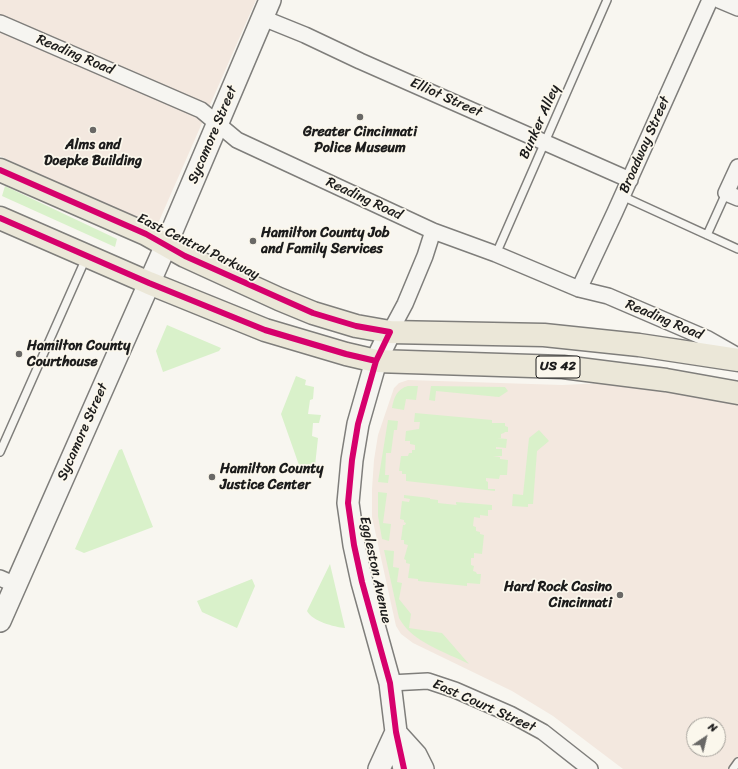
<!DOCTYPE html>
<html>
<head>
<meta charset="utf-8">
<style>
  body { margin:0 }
  #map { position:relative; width:738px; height:769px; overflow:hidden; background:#f8f6f0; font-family:Sriracha,sans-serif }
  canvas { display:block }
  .north { position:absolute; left:686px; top:717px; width:40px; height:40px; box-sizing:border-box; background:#fbf7ec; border:1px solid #a29f99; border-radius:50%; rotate:35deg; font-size:11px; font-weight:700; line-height:16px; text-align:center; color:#1c1c1c }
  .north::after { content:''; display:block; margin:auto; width:14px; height:18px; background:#696866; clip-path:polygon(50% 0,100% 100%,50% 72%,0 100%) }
</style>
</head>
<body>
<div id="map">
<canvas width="738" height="769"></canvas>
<div class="north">N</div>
</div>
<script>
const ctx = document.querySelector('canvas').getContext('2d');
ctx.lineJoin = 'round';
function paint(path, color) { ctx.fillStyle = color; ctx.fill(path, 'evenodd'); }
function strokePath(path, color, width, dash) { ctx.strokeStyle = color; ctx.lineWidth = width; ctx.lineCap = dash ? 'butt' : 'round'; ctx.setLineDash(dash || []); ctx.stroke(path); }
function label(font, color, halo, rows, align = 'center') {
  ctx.font = font + ' Sriracha,sans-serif'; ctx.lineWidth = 3.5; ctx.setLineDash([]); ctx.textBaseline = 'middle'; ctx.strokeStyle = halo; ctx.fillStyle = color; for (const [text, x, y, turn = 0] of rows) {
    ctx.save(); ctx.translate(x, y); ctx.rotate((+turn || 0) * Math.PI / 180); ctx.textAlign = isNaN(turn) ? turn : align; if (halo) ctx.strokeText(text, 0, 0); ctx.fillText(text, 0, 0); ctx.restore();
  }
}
const built = new Path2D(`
  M0,0H256L156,228L0,156Z
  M408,380L562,385L666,380L738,393V769H623L553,716L512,691L413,643L401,634L396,626L372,517V489L374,460L378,435L394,388L399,383ZM694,725H718V749H694Z`);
const green = new Path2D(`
  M5,186L117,239L115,247L2,196Z
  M167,325L221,348L219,351L163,372L156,351Z
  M296,376L306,380L305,385L314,387L313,399L310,400L308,414L321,415L319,423H313L312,436L318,438L315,466L300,468L281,414Z
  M408,386H418L416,400L406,399L404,410L392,408C394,397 397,389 408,386Z
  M431,386L505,387L508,391L499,397L436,391L435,401L429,400Z
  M415,413L492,420V423H505V426L508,427V432H505L504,433L501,434V438H497L507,439L506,448L496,447V449H502V456H493L500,457V459L508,460L507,475H500L499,479L486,478V481L488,482V489H495V491L406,481V474H402V471H399L401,456H408L409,453H412V450H415V445L410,444V441H405L406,431L419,429L420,422H414Z
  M388,420L398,421L397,430H394L391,453H386L385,475H389L388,483L378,482Z
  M539,430L549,441L537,451L533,504H528V507L512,506L513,494L523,495L529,438Z
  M122,449L153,527L84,553L75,549L119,450Z
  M378,492L387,493L383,523L391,524L389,541L382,539L378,516Z
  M404,495L430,498V499L438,500V503L457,505L456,504V502L492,505V510H488V516L480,515V518L474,517L473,526L476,527V531L480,532V534L484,535L482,554L474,553V558H471V565L474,566L473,571L476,572L477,574H481L480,584L467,583V586L418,581V579L408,578L410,564L406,563V560L404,559L408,545L404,544V540H401L403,525H405L406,523L404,522V520L400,519L402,501L409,502L410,499L404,498Z
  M384,550L394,551L393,567L399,568L397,582L402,583L399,599L411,614L409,628L442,633L469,664C445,652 412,642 399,618Z
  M330,564L345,628C334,627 312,621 307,611Z
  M252,579L255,586L237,628L202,612L197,601Z`);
const lane = new Path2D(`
  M622,196L738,249
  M707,235L726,193
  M496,254L607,0
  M0,452L86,258
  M733,769L738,762`);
const street = new Path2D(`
  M719,0L738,8
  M263,18L305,35L360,61L630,180
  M0,23L201,110L237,140L433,231L496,254L579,289L608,296L708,339L738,356
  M738,167L726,193L738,198
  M579,289L615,212L710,0
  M390,332L405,304L425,256L433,231
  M0,578L16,585
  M390,683L428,681L455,690L510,714L543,732L590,769`);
const secondary = new Path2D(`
  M390,332L376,361L358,424L352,460L348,503L354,545L362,582L390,683L396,732L404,769
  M0,621L166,245L270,0
  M397,734L416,755L423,769
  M379,769L396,732`);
const primary = new Path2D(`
  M0,170L146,234L185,256L279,299L313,313L356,326L390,332L544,335L639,345L738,360
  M0,218L149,283L265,330L346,354L376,361L563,367L666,380L738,393`);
const cycleway = new Path2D(`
  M0,170L146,234L185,256L313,313L356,326L390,332L376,361L358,424L352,460L348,503L354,545L362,582L390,683L396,732L404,769
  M0,218L149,283L265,330L346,354L376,361`);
const markers = [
  [360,117,4,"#696866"],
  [93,130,4,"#696866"],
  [253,241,4,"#696866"],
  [19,354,4,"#696866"],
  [212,477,4,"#696866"],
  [620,595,4,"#696866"]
];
const shields = [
  [558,367,44]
];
const shieldNames = [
  ["US 42",558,367]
];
const streetNames = [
  ["Reading Road",75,55,23],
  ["Elliot Street",446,98,24],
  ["Bunker Alley",540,122,-66],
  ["Sycamore Street",213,135,-67],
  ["Broadway Street",645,145,-66],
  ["Reading Road",364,199,25],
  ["East Central Parkway",198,247,26],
  ["Reading Road",664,320,23],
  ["Sycamore Street",83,432,-66],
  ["Eggleston Avenue",375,570,78],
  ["East Court Street",484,706,24]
];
const poiNames = [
  ["Greater Cincinnati",360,132,"center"],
  ["Police Museum",360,148,"center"],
  ["Alms and",93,145,"center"],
  ["Doepke Building",93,161,"center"],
  ["Hamilton County Job",261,233],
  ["and Family Services",261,249],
  ["Hamilton County",27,346],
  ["Courthouse",27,362],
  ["Hamilton County",220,469],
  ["Justice Center",220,485],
  ["Hard Rock Casino",612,587,"right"],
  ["Cincinnati",612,603,"right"]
];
paint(built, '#f3e8df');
paint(green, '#d9f1ca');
strokePath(lane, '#7f7e7b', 10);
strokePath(street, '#7f7e7b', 18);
strokePath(secondary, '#7f7e7b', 24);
strokePath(primary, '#7f7e7b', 25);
strokePath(lane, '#f6f5f1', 7);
strokePath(street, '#f6f5f1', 15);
strokePath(secondary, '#f6f5f1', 21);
strokePath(primary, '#ebe7d8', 22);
strokePath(cycleway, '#d6006c', 6);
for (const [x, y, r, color] of markers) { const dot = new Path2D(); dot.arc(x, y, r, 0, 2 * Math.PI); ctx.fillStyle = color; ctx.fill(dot); strokePath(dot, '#fbf7ec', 1.5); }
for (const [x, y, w] of shields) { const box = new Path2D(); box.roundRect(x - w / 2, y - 11, w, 22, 3); ctx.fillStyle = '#fbf7ec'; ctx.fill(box); strokePath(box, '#1c1c1c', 1); }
label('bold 13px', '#1c1c1c', null, shieldNames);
label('14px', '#1c1c1c', '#fbf7ec', streetNames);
label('bold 14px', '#1c1c1c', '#fbf7ec', poiNames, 'left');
</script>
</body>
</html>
